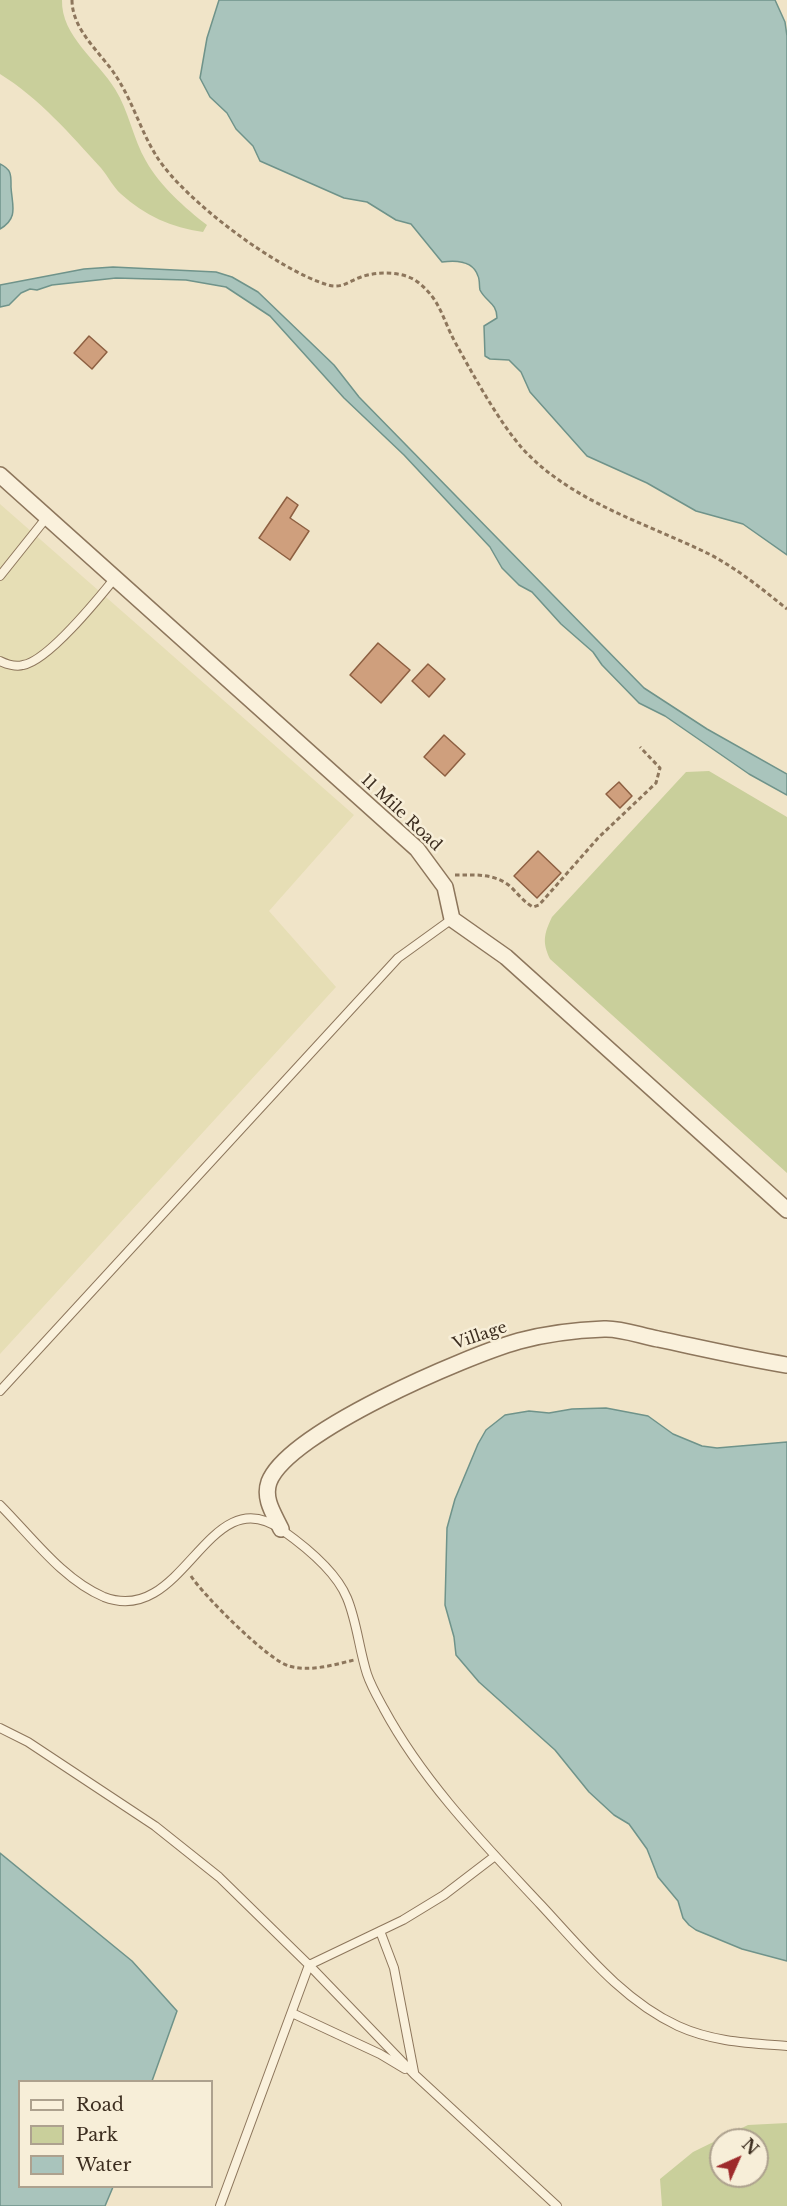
<!DOCTYPE html>
<html>
<head>
<meta charset="utf-8">
<style>
  body { margin:0 }
  #map { position:relative; width:787px; height:2206px; overflow:hidden; background:#f0e4c8; font-family:"Libre Baskerville",serif }
  canvas { display:block }
  .legend { position:absolute; left:18px; top:2080px; width:195px; height:108px; box-sizing:border-box; background:#f7eed8; border:2px solid #ada18e; margin:0; padding:8px 10px; list-style:none; font-size:18px; color:#3d2e20 }
  .legend li { display:flex; align-items:center; gap:12px; height:30px }
  .legend b { width:30px; border:2px solid #ada18e }
  .north { position:absolute; left:709px; top:2128px; width:60px; height:60px; box-sizing:border-box; background:#f7eed8; border:2px solid #ada18e; border-radius:50%; rotate:45deg; font-size:16px; font-weight:700; line-height:24px; text-align:center; color:#3d2e20 }
  .north::after { content:''; display:block; margin:auto; width:21px; height:27px; background:#9e2a2b; clip-path:polygon(50% 0,100% 100%,50% 72%,0 100%) }
</style>
</head>
<body>
<div id="map">
<canvas width="787" height="2206"></canvas>
<ul class="legend">
<li><b style="height:8px;background:#faf1dc"></b>Road</li>
<li><b style="height:16px;background:#c9cf9b"></b>Park</li>
<li><b style="height:16px;background:#a9c4bc"></b>Water</li>
</ul>
<div class="north">N</div>
</div>
<script>
const ctx = document.querySelector('canvas').getContext('2d');
ctx.lineJoin = 'round';
function paint(path, color) { ctx.fillStyle = color; ctx.fill(path, 'evenodd'); }
function strokePath(path, color, width, dash) { ctx.strokeStyle = color; ctx.lineWidth = width; ctx.lineCap = dash ? 'butt' : 'round'; ctx.setLineDash(dash || []); ctx.stroke(path); }
function label(font, color, halo, rows, align = 'center') {
  ctx.font = font + ' "Libre Baskerville",serif'; ctx.lineWidth = 5; ctx.setLineDash([]); ctx.textBaseline = 'middle'; ctx.strokeStyle = halo; ctx.fillStyle = color; for (const [text, x, y, turn = 0] of rows) {
    ctx.save(); ctx.translate(x, y); ctx.rotate((+turn || 0) * Math.PI / 180); ctx.textAlign = isNaN(turn) ? turn : align; if (halo) ctx.strokeText(text, 0, 0); ctx.fillText(text, 0, 0); ctx.restore();
  }
}
const farmland = new Path2D(`
  M0,504L354,815L269,911L336,987L0,1354Z`);
const green = new Path2D(`
  M0,0H62C61,36 98,61 115,89C129,111 133,139 146,161C160,186 185,208 207,225L203,232C172,228 144,215 121,194C113,187 108,176 101,168C71,135 39,98 0,74Z
  M709,771L787,817V1173L550,959C542,942 544,934 552,917L686,772Z
  M787,2123V2206H662L660,2179L693,2152L748,2125ZM721,2140H757V2176H721Z`);
const water = new Path2D(`
  M219,0H775L785,22L787,36V555L743,524L696,511L647,483L587,456L530,392L521,372L509,360L490,359L485,356L484,326L497,318C497,303 486,302 480,290C479,286 480,280 478,276C473,260 456,260 442,262L411,224L396,220L367,202L344,198L260,161L253,146L236,129L227,113L210,97L200,78L207,38Z
  M0,164C12,170 11,175 11,187C12,205 19,218 0,229Z
  M113,267L216,272L232,277L258,292L334,365L359,397L644,688L707,729L787,774V795L749,774L665,716L639,703L602,665L593,652L561,624L532,592L519,585L502,568L490,547L404,455L344,398L270,316L226,287L186,280L116,278L52,285L37,290L30,289L21,293L9,305L0,307V285L84,269Z
  M606,1408L648,1416L673,1434L702,1446L717,1448L787,1442V1961L742,1949L696,1930L689,1925L683,1918L678,1901L658,1877L647,1849L629,1824L614,1815L589,1792L555,1750L479,1682L456,1655L454,1637L445,1605L447,1528L455,1499L478,1444L486,1430L505,1415L529,1411L549,1413L572,1409Z
  M0,1853L132,1961L177,2011L152,2081L20,2082V2186L113,2187L105,2206H0Z`);
const building = new Path2D(`
  M89,336L107,352L92,369L74,353Z
  M287,497L298,505L290,518L309,531L290,560L259,538Z
  M378,643L410,670L381,703L350,675Z
  M428,664L445,679L429,697L412,681Z
  M444,735L465,754L445,776L424,757Z
  M619,782L632,796L620,808L606,794Z
  M538,851L561,873L537,898L514,876Z`);
const path = new Path2D(`
  M72,0C72,30 101,53 116,76C133,102 141,132 157,157C185,201 278,270 328,285C342,289 349,281 361,277C378,271 405,271 419,283C441,301 442,318 455,342C472,373 499,422 522,448C571,502 646,523 709,554C738,569 762,589 787,609
  M455,875C475,875 495,873 511,887C518,894 524,902 533,907L539,905L598,838L656,783L660,768L640,747
  M191,1576C203,1595 269,1661 289,1666C310,1672 333,1665 354,1660`);
const lane = new Path2D(`
  M0,576L47,517
  M0,661C6,664 16,667 23,665C48,661 98,599 115,578
  M0,1391L398,958L452,919
  M0,1505C31,1536 63,1580 104,1597C185,1628 207,1476 282,1530C306,1547 336,1571 347,1598C357,1622 359,1649 367,1674C371,1686 378,1698 384,1709C424,1783 484,1844 541,1905C582,1949 622,2000 678,2026C713,2042 749,2043 787,2046
  M0,1728L28,1742L155,1826L219,1877L309,1965L220,2206
  M495,1856L444,1895L403,1920L309,1965L414,2074L557,2206
  M380,1931L394,1968L414,2072
  M292,2013L380,2054L405,2069`);
const street = new Path2D(`
  M0,475L417,849L445,887L452,919L506,957L787,1210
  M281,1529C274,1514 263,1499 269,1482C288,1432 466,1356 519,1341C545,1334 577,1330 604,1329C621,1328 641,1336 658,1339C701,1348 744,1358 787,1365`);
const streetNames = [
  ["11 Mile Road",401,813,43],
  ["Village",480,1336,-19]
];
paint(farmland, '#e6deb5');
paint(green, '#c9cf9b');
paint(water, '#a9c4bc');
strokePath(water, '#6f938a', 1.5);
paint(building, '#cf9f7d');
strokePath(building, '#8d5f41', 1.5);
strokePath(lane, '#8d765c', 10);
strokePath(street, '#8d765c', 18);
strokePath(path, '#8d765c', 3, [4.5, 3]);
strokePath(lane, '#faf1dc', 8);
strokePath(street, '#faf1dc', 15);
label('16px', '#3d2e20', '#f7eed8', streetNames);
</script>
</body>
</html>
